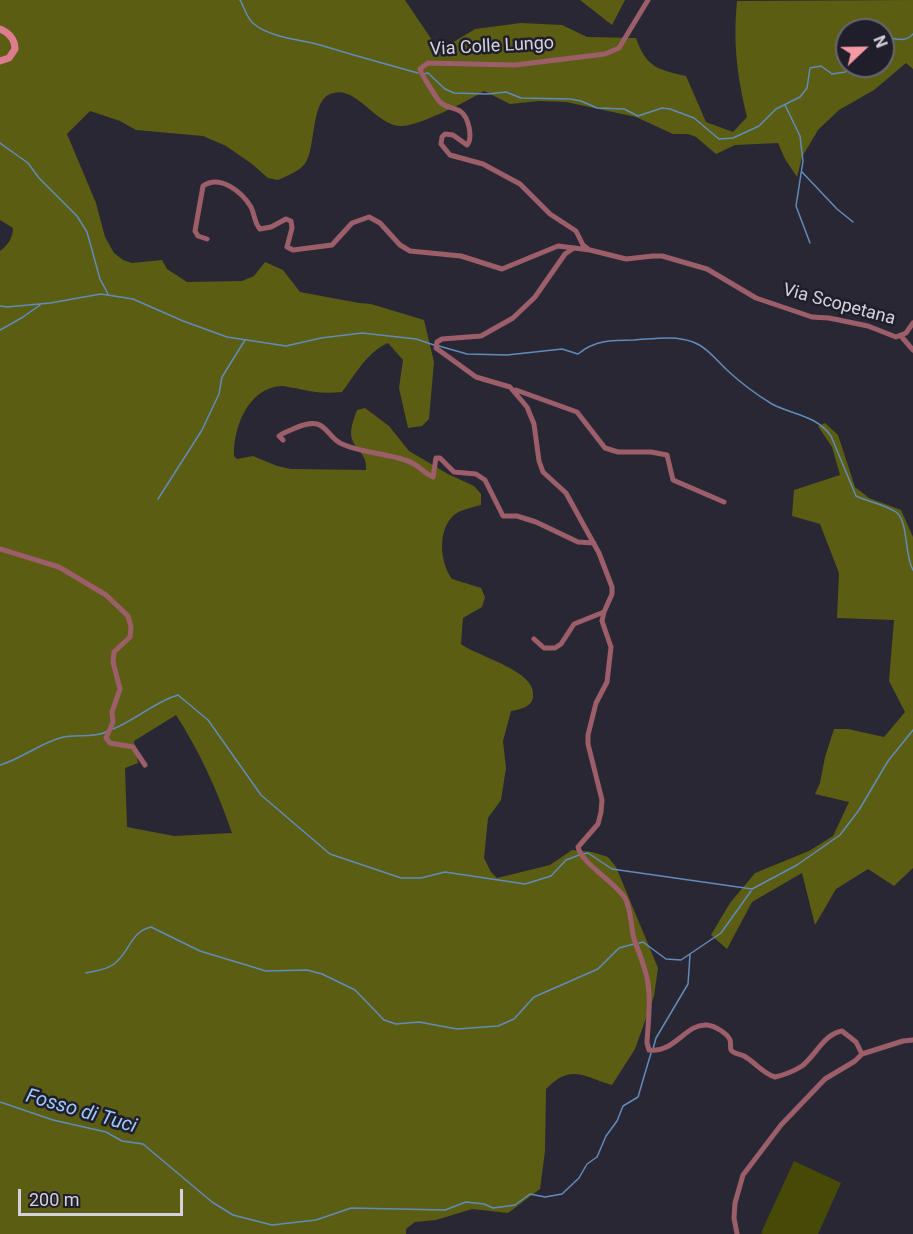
<!DOCTYPE html>
<html>
<head>
<meta charset="utf-8">
<style>
  body { margin:0 }
  #map { position:relative; width:913px; height:1234px; overflow:hidden; background:#2a2735; font-family:Roboto,sans-serif }
  canvas { display:block }
  .north { position:absolute; left:835px; top:18px; width:60px; height:60px; box-sizing:border-box; background:#201e2b; border:2px solid #686672; border-radius:50%; rotate:68deg; font-size:16px; font-weight:700; line-height:24px; text-align:center; color:#d4d3dc }
  .north::after { content:''; display:block; margin:auto; width:21px; height:27px; background:#f49aa4; clip-path:polygon(50% 0,100% 100%,50% 72%,0 100%) }
  .scale { position:absolute; left:18px; top:1189px; width:165px; height:27px; box-sizing:border-box; border:3px solid #d4d3dc; border-top:0; padding-left:8px; font-size:18px; line-height:21px; white-space:nowrap; color:#d4d3dc; -webkit-text-stroke:4px #201e2b; paint-order:stroke }
</style>
</head>
<body>
<div id="map">
<canvas width="913" height="1234"></canvas>
<div class="north">N</div>
<div class="scale">200 m</div>
</div>
<script>
const ctx = document.querySelector('canvas').getContext('2d');
ctx.lineJoin = 'round';
function paint(path, color) { ctx.fillStyle = color; ctx.fill(path, 'evenodd'); }
function strokePath(path, color, width, dash) { ctx.strokeStyle = color; ctx.lineWidth = width; ctx.lineCap = dash ? 'butt' : 'round'; ctx.setLineDash(dash || []); ctx.stroke(path); }
function label(font, color, halo, rows, align = 'center') {
  ctx.font = font + ' Roboto,sans-serif'; ctx.lineWidth = 5; ctx.setLineDash([]); ctx.textBaseline = 'middle'; ctx.strokeStyle = halo; ctx.fillStyle = color; for (const [text, x, y, turn = 0] of rows) {
    ctx.save(); ctx.translate(x, y); ctx.rotate((+turn || 0) * Math.PI / 180); ctx.textAlign = isNaN(turn) ? turn : align; if (halo) ctx.strokeText(text, 0, 0); ctx.fillText(text, 0, 0); ctx.restore();
  }
}
const green = new Path2D(`
  M794,1161L841,1183L818,1234H763L761,1233Z`);
const forest = new Path2D(`
  M0,0H405L434,43L440,47L447,46L475,29L521,23L562,25L587,37L636,38C646,67 658,70 686,76L706,122L733,132L747,117C737,75 733,44 737,1L913,0V69L906,63L874,90L839,110L818,130L802,157L797,177L785,159L778,143L735,145L716,154L696,137L688,134H673L636,117L566,102L539,101L510,104L484,91C468,101 417,127 400,126C374,125 355,81 328,95C312,104 315,144 307,160C303,170 287,176 278,180L268,178L252,164L226,146L203,136L136,130L120,121L90,111L67,134L96,203L105,237L114,253L123,260L132,263L162,260L167,269L187,282L242,281L254,276L265,262L283,270L300,292L359,303L371,304L424,320L434,362L429,419L422,426L408,428L399,388L403,360L388,343C367,352 355,375 342,392C325,394 311,392 295,388C291,388 285,386 281,386C248,388 233,428 234,456L237,459L253,456L277,466L291,469L366,470C367,453 357,453 352,439C349,430 354,419 357,410L365,408L389,426L409,451L448,474L474,486L481,494V505C473,507 460,510 454,515C437,530 440,563 452,579L481,588L485,597L482,607L463,618L461,644C478,657 538,671 533,697C531,708 520,709 511,711L503,741L506,768L501,800L488,818L484,858L491,872L497,878L550,865L572,850L592,852L608,857L616,867L658,968L654,996L635,1049L612,1085C584,1077 571,1063 546,1089L545,1151L540,1189L508,1213L472,1209L436,1220L415,1222L406,1229V1234H0V251C8,245 13,238 13,228L0,220ZM847,30H883V66H847ZM176,715C200,752 218,792 232,833L174,836L127,827L125,768L138,763L134,741Z
  M580,0H625L612,25Z
  M825,423L838,435L855,487L869,498L901,510L913,537V868L894,886L868,869L836,889L815,925L802,873L752,902L727,949L711,935L730,903L755,873L809,851L833,836L849,802L815,794L820,783L825,757L834,729H848L884,737L905,712L889,681L894,620L837,618L839,573L820,524L792,516L794,490L840,475L832,447L818,426Z`);
const stream = new Path2D(`
  M240,0C245,8 246,18 254,24C269,37 301,40 320,45C353,55 385,64 418,73
  M883,38C895,37 904,44 913,34
  M423,74L428,73L445,89L454,93L488,94L506,92L521,98L570,99L581,101L597,108L624,109L638,116L662,108L670,109L694,118L719,139L733,138L759,126L776,109L800,97L807,88L810,68L821,66L832,74L845,72L853,66
  M785,105L800,136L803,161L796,206L810,243
  M0,143L28,163L39,178L77,216L87,232L100,279L108,294
  M802,172L837,209L853,222
  M0,306L7,307L50,303L101,294L133,299L183,321L227,337L286,346L321,338L362,333L416,339L434,345
  M0,330L23,317L40,305
  M439,346L467,354L507,355L562,349L578,354C595,340 612,340 634,340C653,339 674,335 693,342C707,347 717,361 728,371C740,382 757,395 772,404C793,415 816,415 831,436L856,496C869,502 884,504 896,512C909,522 904,555 913,570
  M158,499L202,430L219,394L222,377L245,340
  M113,729C136,720 154,702 178,695L208,720L261,795L330,854L401,878H421L445,872L525,884L551,876L566,860L579,855
  M0,765C21,759 39,744 60,738C75,733 91,739 106,732
  M583,854L588,853L612,869L752,889L797,865L840,835L859,810L888,761L913,730
  M639,943L643,942L666,959L681,960L721,933L751,891
  M86,973C96,971 106,970 114,964C130,952 130,932 151,927L200,951L266,971L307,970L322,974L355,990L384,1020L396,1024L419,1022L457,1029L498,1026L514,1019L534,997L598,969L619,948L634,944
  M653,1049L656,1038L688,984L690,955
  M0,1102L53,1120L106,1132L122,1141L143,1144L212,1202L233,1215L272,1225L316,1220L351,1208L445,1210L466,1202L484,1204L493,1208L515,1205L530,1194L545,1197L562,1194L579,1178L587,1164L597,1157L606,1136L617,1121L623,1106L638,1097L651,1053`);
const minor = new Path2D(`
  M207,239L198,236L195,231L203,186C220,174 242,192 251,207C255,215 254,222 260,229L271,227L286,219L291,221L292,228L287,247L293,250L332,245L352,223L369,217L380,223L400,245L410,251L461,256L502,269L558,246L590,250L626,259L653,256H662L707,269L756,298L812,317L829,318L868,326L896,337L906,333L913,323
  M574,248L565,254L535,297L513,318L481,336L442,339L437,342L436,348L476,377L510,387L527,407L534,424L539,461L543,472L566,493L599,553L612,587V594L604,612L602,621L611,647L607,682L596,703L588,735V744L602,800L601,812L598,824L578,847C581,863 615,882 625,898C631,909 631,926 634,939C638,950 643,962 646,974C652,996 648,1021 647,1043L649,1050C674,1054 686,1023 707,1025C715,1026 727,1033 730,1040C731,1043 730,1047 731,1050C734,1054 740,1054 744,1056C755,1062 762,1073 775,1077C784,1075 794,1071 802,1066C816,1055 824,1034 842,1031L856,1042L862,1054
  M588,249L583,245L576,231L550,214L520,184L483,164L450,155L441,144L442,137L445,134L453,135L467,145C473,138 469,117 460,111C453,107 445,108 439,101C436,97 421,74 420,69L428,63L515,65L605,54L619,48L648,0
  M901,336L913,350
  M516,390L577,412L605,448L618,452H651L667,455L673,480L724,502
  M283,440L279,436L282,434C291,430 307,421 317,424C328,427 331,440 342,444C362,453 385,453 405,460C419,464 423,473 433,477L436,458H440L454,472L476,474L485,480L503,516H517L536,522L578,542L594,543
  M0,549L59,567L106,595L128,616L131,627L130,637L114,652L113,662L120,689L112,712L113,722L106,738L110,743L133,747L145,765
  M534,639L544,648H555L561,644L574,624L604,612
  M737,1234L734,1218L735,1203L743,1175L781,1125L825,1079L855,1061L862,1054L903,1041L913,1040`);
const secondary = new Path2D(`
  M0,29C9,33 15,39 15,49L9,58L0,61`);
const streetNames = [
  ["Via Colle Lungo",492,47,-3],
  ["Via Scopetana",839,305,15]
];
const waterNames = [
  ["Fosso di Tuci",81,1112,16]
];
paint(green, '#474906');
paint(forest, '#5b5d13');
strokePath(stream, '#618cba', 1.5);
strokePath(minor, '#9c5f69', 5);
strokePath(secondary, '#dc7c8c', 7);
label('18px', '#d4d3dc', '#201e2b', streetNames);
label('italic 20px', '#9ac9fc', '#201e2b', waterNames);
</script>
</body>
</html>
